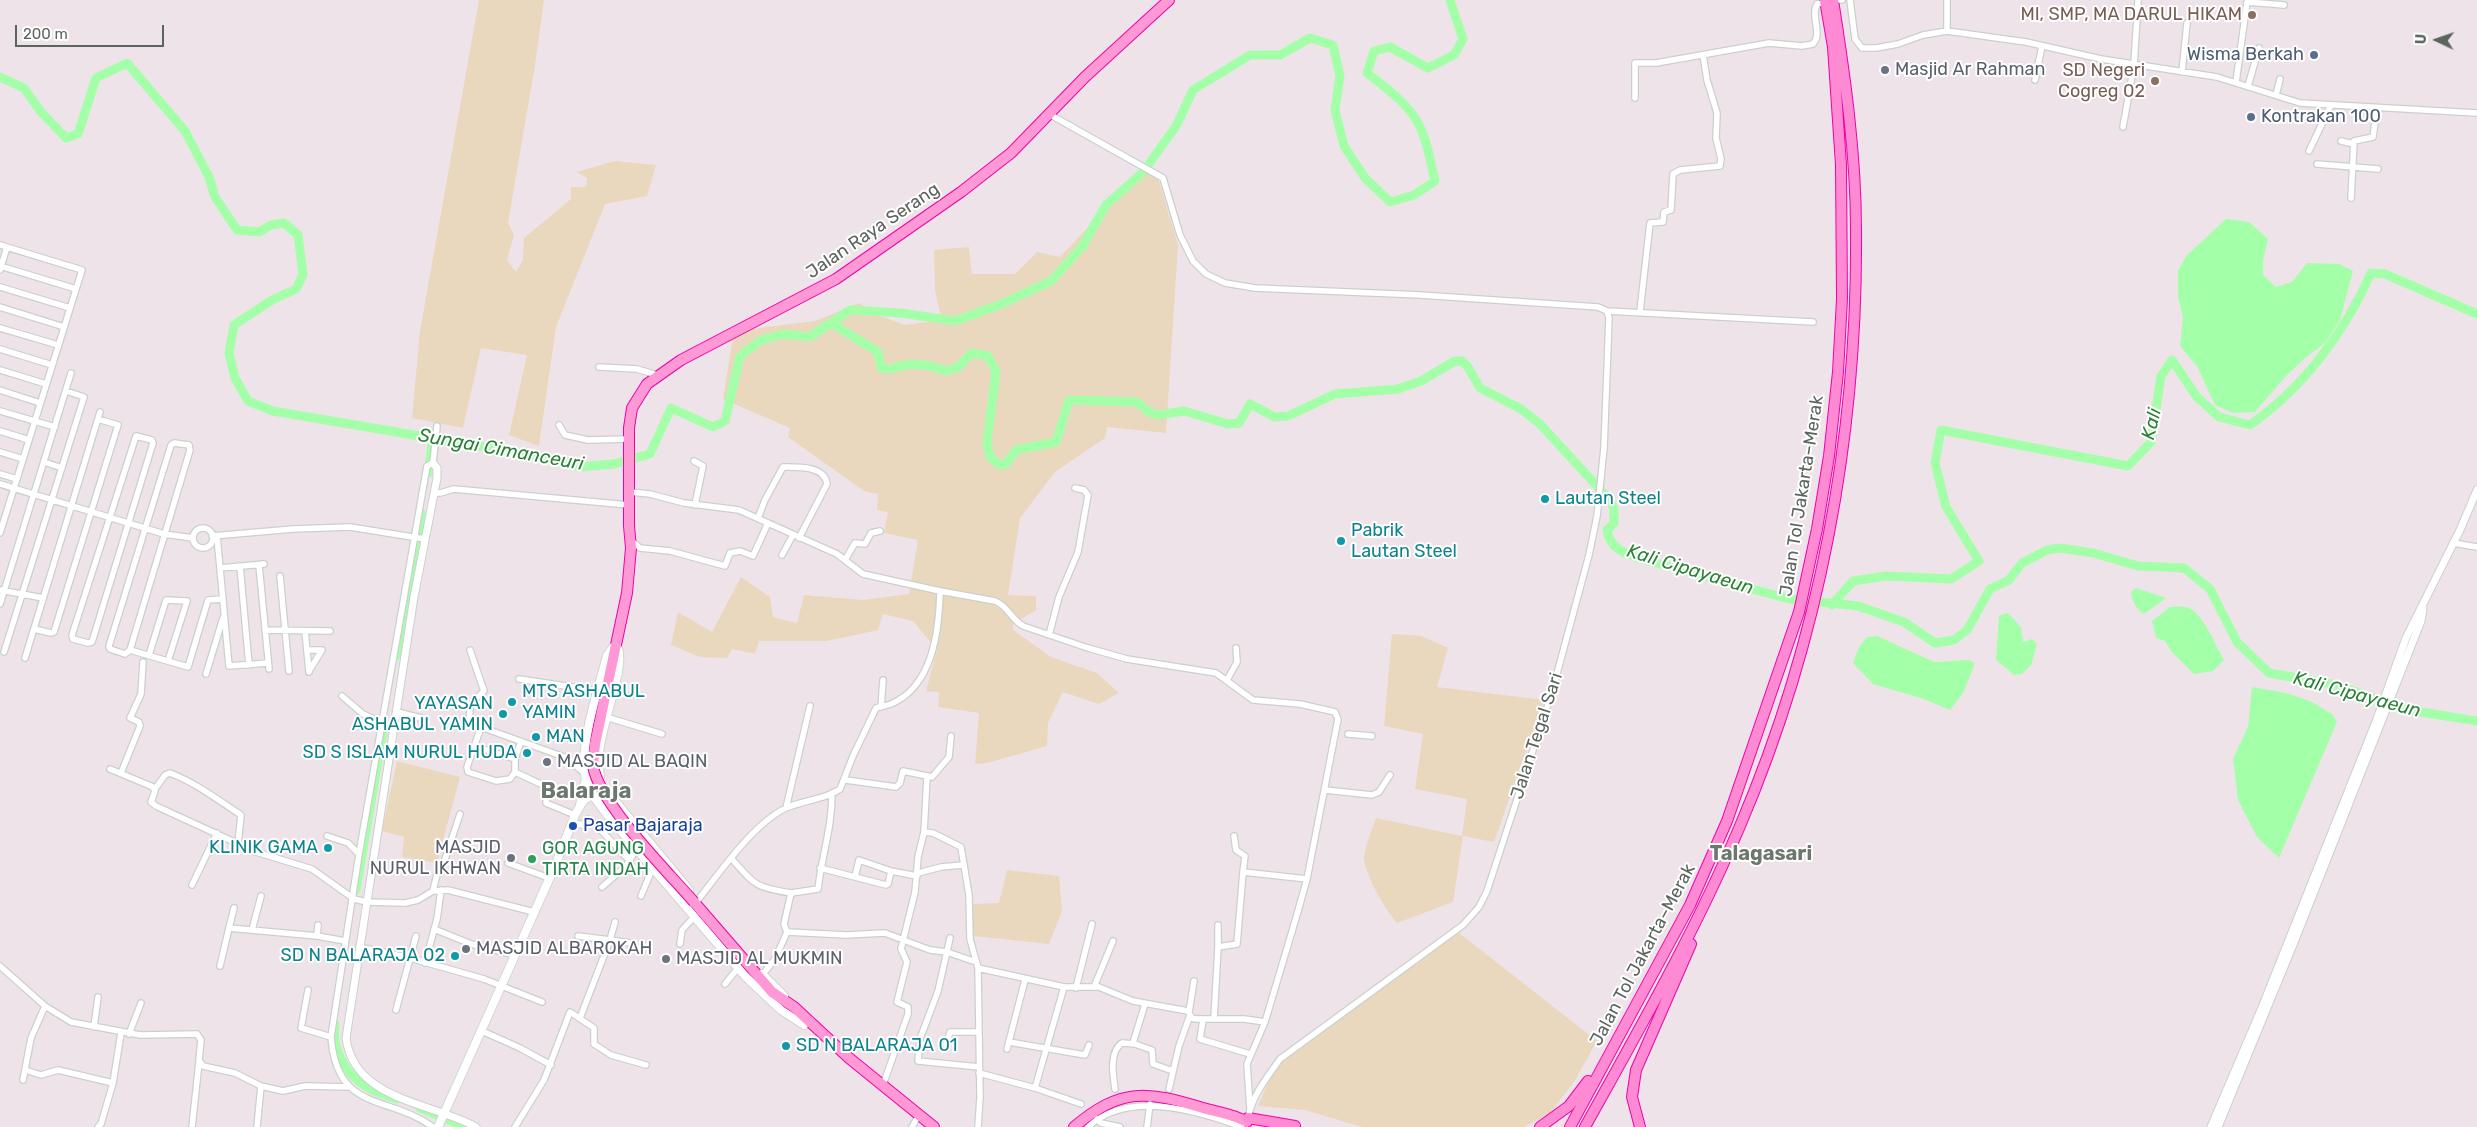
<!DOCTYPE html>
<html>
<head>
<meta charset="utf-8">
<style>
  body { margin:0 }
  #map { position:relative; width:2477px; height:1127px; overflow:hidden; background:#efe3ea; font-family:Rubik,sans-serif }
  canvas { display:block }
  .north { position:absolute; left:2412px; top:15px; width:50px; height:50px; -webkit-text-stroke:4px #fff; paint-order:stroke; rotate:273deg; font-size:14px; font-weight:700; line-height:20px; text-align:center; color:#5b655d }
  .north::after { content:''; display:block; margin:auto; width:18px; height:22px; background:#5b655d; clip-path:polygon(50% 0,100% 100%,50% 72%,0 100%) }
  .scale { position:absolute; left:15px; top:25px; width:149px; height:22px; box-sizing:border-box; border:2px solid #5b655d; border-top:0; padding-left:6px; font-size:15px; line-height:18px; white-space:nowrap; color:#5b655d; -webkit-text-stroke:4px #fff; paint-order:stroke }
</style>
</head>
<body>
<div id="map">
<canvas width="2477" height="1127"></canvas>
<div class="north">U</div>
<div class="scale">200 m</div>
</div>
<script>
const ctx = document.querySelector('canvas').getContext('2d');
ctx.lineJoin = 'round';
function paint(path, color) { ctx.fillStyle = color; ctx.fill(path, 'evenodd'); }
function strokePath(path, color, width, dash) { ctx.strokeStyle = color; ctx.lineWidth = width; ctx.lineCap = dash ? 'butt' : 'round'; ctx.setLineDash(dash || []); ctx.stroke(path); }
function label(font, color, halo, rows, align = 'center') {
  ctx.font = font + ' Rubik,sans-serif'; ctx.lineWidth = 4; ctx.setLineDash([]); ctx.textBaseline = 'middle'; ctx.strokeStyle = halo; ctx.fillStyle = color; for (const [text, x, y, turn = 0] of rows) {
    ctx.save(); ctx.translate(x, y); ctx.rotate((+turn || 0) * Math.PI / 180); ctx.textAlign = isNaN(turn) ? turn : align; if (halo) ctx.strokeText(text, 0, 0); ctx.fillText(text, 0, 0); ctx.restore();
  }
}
const green = new Path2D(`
  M479,0H544L535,65L508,223L514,235L507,260L516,272L523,260L524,238L571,199V187H586L587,178L577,172L615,161L656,165L647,196L605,204L556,327L539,446L509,435L527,355L481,348L463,428L412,418L420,331Z
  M1141,171L1158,178L1178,245L1166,433L1107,427L1105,438L1055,472L1020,518L1008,595L1036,596V610L1013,624V630L1051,657L1097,673L1119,693L1099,704L1063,692L1048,723L1047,746L987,763L975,764L979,713L938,707L939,692L926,691L937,650L913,621L883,614L878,630L827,641H759L755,654L732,649L727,658L700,657L671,645L678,612L712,632L741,577L770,597L773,617L797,623L804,595L863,600L909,594L918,540L884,533L888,512L877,510L878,494L864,491L788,437L790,428L723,399L734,331L815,321L859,303L880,316L905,325L942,320L935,291L934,250L969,247L972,274H1015L1037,252L1060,257Z
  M1392,634L1421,636L1448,648L1437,687L1544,700L1494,842L1463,836L1453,902L1397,923C1386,911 1363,872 1364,856C1366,844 1372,830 1376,818L1462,836L1467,799L1415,789L1423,734L1384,726Z
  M397,761L460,777L437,863L402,857L404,837L382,831Z
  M1007,870L1059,876L1062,911L1049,944L973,936L972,904L999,903Z
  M1458,932L1597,1041L1574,1082L1550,1113L1524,1127H1362L1305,1110L1258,1106L1269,1080L1285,1057Z`);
const water = new Path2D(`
  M2226,219L2249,222L2268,239L2263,260V275L2276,287L2292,282L2307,263L2339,264L2353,271L2340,320L2325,343L2305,358L2286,376L2255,412L2233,413L2215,405L2197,366L2180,346L2183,318L2178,296V271L2186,256Z
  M2136,588L2166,598L2144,614C2135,608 2133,603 2131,592Z
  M2170,607C2175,607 2181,606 2186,607C2202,610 2216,647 2224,660L2213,671L2194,674L2171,651L2165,641L2156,638L2152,621Z
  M2008,613L2021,627L2023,642L2032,639L2037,644L2031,665L2022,674L2014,675L1996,660L1999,616Z
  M1877,636L1934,662L1969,660L1975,663L1963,693L1950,710L1924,699L1873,684L1853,663L1859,647L1867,637Z
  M2252,687L2286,693L2310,701L2332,714L2337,722L2279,858L2257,837L2238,800L2233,759L2248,727Z`);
const river = new Path2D(`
  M0,77L24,88L41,112L66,138L78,134L96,78L127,63L185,131L209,177L215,197L237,230L259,232L271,225L284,223L298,235L303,275L296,289L272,300L234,325L229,353L235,378L248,401L273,411L543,457L579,467L614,464L650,454L671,408L713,427L725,421L740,356L761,340L784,334L810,337L850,310L901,313L955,321L999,305L1051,281L1082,247L1106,205L1144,171L1161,147L1176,126L1193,90L1250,55H1280L1310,38L1333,45L1340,76L1335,110L1344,146L1365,178L1390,202L1414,195L1435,181C1430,161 1427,136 1415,118C1403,100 1384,86 1367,73L1374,51L1390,47L1428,68L1454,55L1463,39L1450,0
  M831,323L878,352L881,368C892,371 895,366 905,365C919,363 933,366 945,371L957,368L972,353L988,356L996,371L987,443L990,457L1000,465L1006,464L1016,450L1056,442L1069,400L1137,402L1149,412L1158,415L1184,411L1228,424L1239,423L1250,404L1275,417L1288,416L1335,394L1398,389L1421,381L1455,361H1462L1468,367L1480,388L1521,409L1539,423L1610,500L1614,509V523L1607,530C1610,548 1622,552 1638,558L1789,599L1858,606L1904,622L1935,643L1954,640L1967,630L1990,589L2009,580L2022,563L2047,550L2060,548L2093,553L2138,566L2184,568L2210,589L2237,642L2269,673L2337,685L2403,709L2477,721
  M428,473L433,438
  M1832,605L1853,581L1886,576L1951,579L1979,561L1946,507L1935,463L1941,430L2128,466L2151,442L2161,376L2172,360L2197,397L2219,417L2250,425C2303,388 2345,332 2371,273L2385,274L2477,314
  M396,656L421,513
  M356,890L384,725
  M335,1024C331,1049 345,1074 367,1087C375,1092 387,1095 396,1099
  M420,1108L466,1127`);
const minor = new Path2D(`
  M1839,0H1842
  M1850,0L1855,39L1862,48H1876L1898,44L1923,35L1947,31L2026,42L2101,59L2217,77L2300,103L2477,113
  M1947,0V31
  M2182,72L2187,23
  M2035,80L2042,46
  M2236,82L2247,2L2284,5
  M2248,86L2259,48
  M2276,95L2280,79
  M1635,98V63H1656L1769,43L1802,46L1813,44C1823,33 1810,16 1817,4L1822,3
  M1049,114L1163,178L1180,235L1193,261L1206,274L1225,283L1255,288L1420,295L1598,307L1607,311L1609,318L1604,448L1597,516L1589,555L1552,692L1487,891L1479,907L1463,925L1280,1059C1267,1077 1252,1096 1248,1118
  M2123,127L2134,65L2138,0
  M2341,141L2354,144
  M2309,151L2331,105
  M2317,164L2378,169
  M2351,198L2354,141L2373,137L2377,108
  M0,245L82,270L0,533
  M0,266L76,289
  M0,270L7,247
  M0,287L70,308
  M0,307L64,327
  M1607,311L1813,322
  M1640,311L1650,223L1663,222L1664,212L1671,210L1673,174L1680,170L1720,166L1721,159L1716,138L1717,113L1707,80L1703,55
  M0,328L58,345
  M0,349L52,365
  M599,367L637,369L657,375
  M0,370L46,384
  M0,390L40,403
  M0,411L55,427
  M559,425L565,435L588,440L629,439
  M0,431L29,440
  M136,436L152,440L153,443L92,642L88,643L73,639L72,635Z
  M174,443L189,445L190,450L130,650L125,654L110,649L109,646L171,445Z
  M0,452L23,459
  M694,461L703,466L695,505
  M44,462L62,468
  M0,474L17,479
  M0,484L164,534L193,538
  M630,492L650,494L684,503L739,510L837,554L863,574L940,591L995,601C1008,606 1011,619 1023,626L1088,648L1127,659L1216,673L1253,700L1300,704L1335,712L1338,719L1307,879L1296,918L1265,1022L1247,1064L1250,1108
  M434,493H440L454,489L629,505
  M758,518L765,500L783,467C795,467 825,465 827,484L799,538
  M193 538a10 10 0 1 1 20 0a10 10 0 1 1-20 0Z
  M212,536L293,529L350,527L425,539
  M217,536L229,666L268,663
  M632,541L640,548L670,551L725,566L730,553L740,551L753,556L768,523
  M2453,543L2477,547
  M782,555L793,535
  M845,560L855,543L865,544L871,533L880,531
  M259,565L269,669
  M240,566L249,665
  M220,568L264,564
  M280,576L289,671
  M0,590L43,598
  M0,604L71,373
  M34,629L51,633L54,632L118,425L98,419
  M265,630L330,631
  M305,631L309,672
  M1049,635L1059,597L1078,552L1088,495L1084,490L1075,488
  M130,650L188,667L208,600L223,599
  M307,650H322L309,671
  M470,650L484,691C473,703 468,701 470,720L481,727L467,767L468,772L496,781L510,779L515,772L547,787L546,803L575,815
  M4,652L84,397L66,391
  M149,655L166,600L187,601L168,661
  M25,658L100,412
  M206,674L223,618
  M519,679L599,691
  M1227,680L1237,662L1236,648
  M342,696L363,714L382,723
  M881,707L883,680
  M397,712L421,718
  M606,717L662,734
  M481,727L567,758L584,773
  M1348,734L1372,736
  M474,746L515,759
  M110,769L153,787L155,791L151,802L156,806L256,852L312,869L354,899L367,902L405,903L418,900L433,891L448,890L534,912
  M515,772V759L521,741
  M121,773L140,726L139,722L130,718L141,694L143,662
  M927,777L924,832L933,833L961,847L969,895L970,939L978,968L980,1097L978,1127
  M846,780L896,787L900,783L903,771L932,777L949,757L951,736
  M155,789L165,775L170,773C196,783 218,800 241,815L238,844
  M1325,790L1372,795L1379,792L1390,775
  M786,808L810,706
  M572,822L582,825L588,819L593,822L628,859
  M327,836L348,843L359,854
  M1234,836L1236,850L1245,856L1243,872
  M731,858C755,885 754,887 791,893L784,924L787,932L846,935L885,933L930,950L947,952L976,962
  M508,863L549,878
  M820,868L886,885L888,884L891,871
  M918,873L941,867L963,865
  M855,877L859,860L891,871L917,876
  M192,885L217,833
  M602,887L626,866L637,848
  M433,891L437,874L441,871L460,814
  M791,893L818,889C822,854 832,829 832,793
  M641,896L653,867
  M698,900C720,872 754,823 786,808C803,800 825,800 840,789L853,756L876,708C881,706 886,706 891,704C933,686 939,631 940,591
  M234,908L229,928L317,936L345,941
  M434,929L471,944L515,955
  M252,930L261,896
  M317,936L318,925
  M578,936L610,940L615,922
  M950,938L938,991L920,1039L918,1061L979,1067
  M680,944L682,930L694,917
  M359,947L410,958L484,979L542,1002
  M1218,947V925
  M425,963L437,919L441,890
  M0,966L45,1006L71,1022L140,1035L197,1034L201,1040L199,1060L203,1066L235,1073L261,1086
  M220,966L229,928
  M978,968L1064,987H1099L1133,1001L1188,1011L1192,1018L1196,1019H1244L1265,1022
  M763,974L775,959L787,932
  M725,984L738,968
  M1094,987L1113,941
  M1076,988L1092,924
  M308,990L301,1028L331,1037
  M396,1010L416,936
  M1189,1012L1194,981
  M580,1018L610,940L631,943
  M1214,1019L1218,947L1237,944L1243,872L1307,879
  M1203,1020L1200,1039L1250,1054
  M94,1027L98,997
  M482,1031L520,1048L551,1065
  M129,1034L141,1003
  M1009,1042L1085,1055L1089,1045
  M1133,1043L1145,1004
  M946,1045L950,1032H977
  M1007,1049L1025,980
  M25,1070L41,1075L58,1070L113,1083
  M979,1073L1035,1088L1064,987
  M23,1080L31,1038L45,1006
  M883,1085L908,1014V1007L897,1002L907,962L901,949L915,892L918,857L924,832
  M1035,1088L1081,1104
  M1115,1089C1113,1076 1109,1051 1122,1043L1135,1044L1152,1050L1153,1064L1173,1071
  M1169,1089L1179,1046L1190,1015
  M1097,1119L1101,1123L1120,1127
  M98,1127L101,1124L113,1083L121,1033
  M192,1127L199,1062
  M257,1127L261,1086L283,1091L305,1086L349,1087
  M433,1127C387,1094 337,1113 331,1037L359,854L427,466L433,463L437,426
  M515,1127L544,1080L570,1012L594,1028V1044L611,1055L646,1065
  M912,1127L916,1120
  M1088,1127C1128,1090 1196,1110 1242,1127
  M1147,1127L1150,1104`);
const tertiary = new Path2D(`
  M433,463L437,468V478L414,597L346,1038C354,1100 430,1102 476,1127
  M2211,1127L2261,1010L2377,719L2406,638L2460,530L2477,490
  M2218,1127L2295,940L2421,621L2423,609`);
const secondary = new Path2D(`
  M613,647L607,656C599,687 580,743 585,774C587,790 599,804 609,817L745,976L781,1010L804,1025
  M600,776C590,742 629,669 617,646
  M615,801L689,890
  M580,805L586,778
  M762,974L784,996
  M438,1127L555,866L575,815L583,801L597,792`);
const trunk = new Path2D(`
  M593,766L595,744L627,593L631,548L629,526V428L632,408L647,384L681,360L836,279L961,192L1011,153L1085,77L1169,0
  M694,902L772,992L794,1007L849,1058L934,1127
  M1074,1127C1121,1087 1147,1091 1203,1108C1217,1112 1234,1114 1247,1122`);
const motorway = new Path2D(`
  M1248,1118L1295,1126
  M1540,1127L1569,1106L1588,1081
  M1570,1127L1690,905L1727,821L1799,612L1817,529L1829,456L1838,372L1842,299L1841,165L1833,47L1825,0
  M1585,1127C1640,1028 1696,930 1740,826C1820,639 1858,434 1856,230C1856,153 1845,76 1833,0
  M1640,1127L1632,1097L1636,1070L1691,944`);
const trunkBridge = new Path2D(`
  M593,766C599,803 667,871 694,902`);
const markers = [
  [2252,15,5,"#8d6e63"],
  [2314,55,5,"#5c6f8a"],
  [1885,70,5,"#6b7280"],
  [2155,81,5,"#8d6e63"],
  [2251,117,5,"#5c6f8a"],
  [1545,499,5,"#0f9aa8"],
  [1341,541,5,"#0f9aa8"],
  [512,702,5,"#0f9aa8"],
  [503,714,5,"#0f9aa8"],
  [536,737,5,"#0f9aa8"],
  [527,753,5,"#0f9aa8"],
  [547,762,5,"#6b7280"],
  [573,826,5,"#1a4fb4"],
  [328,848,5,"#0f9aa8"],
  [511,858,5,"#6b7280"],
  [532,859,5,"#2e9e5b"],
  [466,949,5,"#6b7280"],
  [455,956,5,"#0f9aa8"],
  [666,959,5,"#6b7280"],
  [786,1046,5,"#0f9aa8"]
];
const educationNames = [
  ["MI, SMP, MA DARUL HIKAM",2242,15],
  ["SD Negeri",2145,71],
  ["Cogreg 02",2145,92]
];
const serviceNames = [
  ["Wisma Berkah",2304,55],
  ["Kontrakan 100",2261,117,"left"]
];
const worshipNames = [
  ["Masjid Ar Rahman",1895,70],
  ["MASJID AL BAQIN",557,762],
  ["MASJID",501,848,"right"],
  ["NURUL IKHWAN",501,869,"right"],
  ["MASJID ALBAROKAH",476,949],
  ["MASJID AL MUKMIN",676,959]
];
const streetNames = [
  ["Jalan Raya Serang",873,231,-34],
  ["Jalan Tol Jakarta–Merak",1802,496,-81],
  ["Jalan Tegal Sari",1537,736,-72],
  ["Jalan Tol Jakarta–Merak",1643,955,-62]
];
const cultureNames = [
  ["Lautan Steel",1555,499],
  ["Pabrik",1351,531],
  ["Lautan Steel",1351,552],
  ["MTS ASHABUL",522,692],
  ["YAMIN",522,713],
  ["YAYASAN",493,704,"right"],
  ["ASHABUL YAMIN",493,725,"right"],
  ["MAN",546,737],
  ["SD S ISLAM NURUL HUDA",517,753,"right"],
  ["KLINIK GAMA",318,848,"right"],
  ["SD N BALARAJA 02",445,956,"right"],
  ["SD N BALARAJA 01",796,1046]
];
const transitNames = [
  ["Pasar Bajaraja",583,826]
];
const leisureNames = [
  ["GOR AGUNG",542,849],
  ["TIRTA INDAH",542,870]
];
const waterNames = [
  ["Kali",2152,424,-76],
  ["Sungai Cimanceuri",501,450,10],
  ["Kali Cipayaeun",1690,570,17],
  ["Kali Cipayaeun",2357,695,15]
];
const quarterNames = [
  ["Talagasari",1761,854]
];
const districtNames = [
  ["Balaraja",586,792]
];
paint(green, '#e9d8bd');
paint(water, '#a3ffa8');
strokePath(river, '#a3ffa8', 9);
strokePath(minor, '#cad1cc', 8);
strokePath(tertiary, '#cad1cc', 9);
strokePath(secondary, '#cdd8d0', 10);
strokePath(trunk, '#f200a7', 12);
strokePath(motorway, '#f200a7', 12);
strokePath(minor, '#fff', 5.5);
strokePath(tertiary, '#fff', 7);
strokePath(secondary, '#fff', 8);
strokePath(trunk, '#ff99d6', 10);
strokePath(motorway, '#ff8ad4', 10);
strokePath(trunkBridge, '#f200a7', 12, []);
strokePath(trunkBridge, '#ff99d6', 10);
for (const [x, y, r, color] of markers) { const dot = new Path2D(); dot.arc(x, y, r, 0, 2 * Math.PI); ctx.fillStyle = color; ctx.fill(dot); strokePath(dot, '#fff', 2); }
label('18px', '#785e54', '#fff', educationNames, 'right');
label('18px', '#4e5e75', '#fff', serviceNames, 'right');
label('18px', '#5b616d', '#fff', worshipNames, 'left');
label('18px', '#5b655d', '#fff', streetNames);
label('18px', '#0d838f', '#fff', cultureNames, 'left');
label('18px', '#164399', '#fff', transitNames, 'left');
label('18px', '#27864d', '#fff', leisureNames, 'left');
label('italic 19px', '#2a8236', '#fff', waterNames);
label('bold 20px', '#6c776d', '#fff', quarterNames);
label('bold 22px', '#6c776d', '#fff', districtNames);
</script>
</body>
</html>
